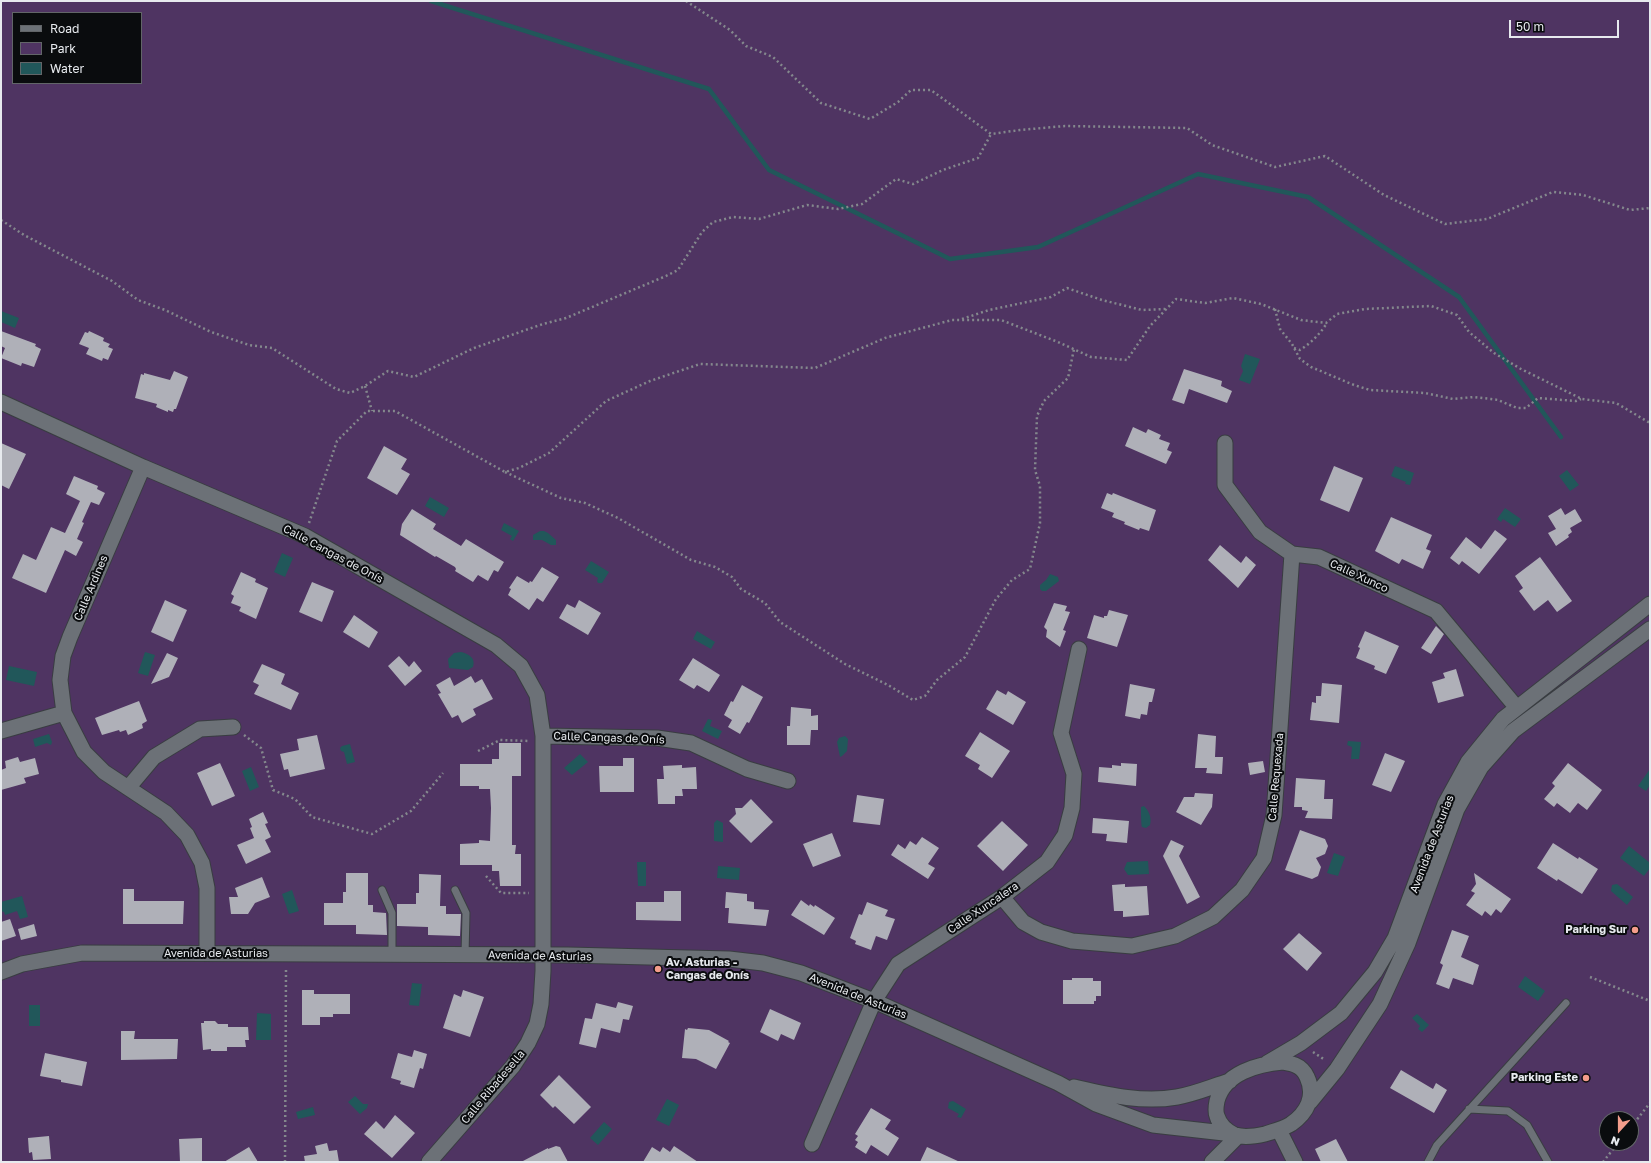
<!DOCTYPE html>
<html>
<head>
<meta charset="utf-8">
<style>
  body { margin:0 }
  #map { position:relative; width:1651px; height:1163px; overflow:hidden; background:#1e2228; font-family:"Golos Text",sans-serif }
  canvas { display:block }
  .frame { position:absolute; inset:0; border:2px solid #e7eaee; pointer-events:none }
  .legend { position:absolute; left:12px; top:12px; width:130px; height:72px; box-sizing:border-box; background:#0a0c0e; border:1px solid #626568; margin:0; padding:5px 7px; list-style:none; font-size:12px; color:#e7eaee }
  .legend li { display:flex; align-items:center; gap:8px; height:20px }
  .legend b { width:20px; border:1px solid #626568 }
  .north { position:absolute; left:1599px; top:1111px; width:40px; height:40px; box-sizing:border-box; background:#0a0c0e; border:1px solid #626568; border-radius:50%; rotate:201deg; font-size:11px; font-weight:700; line-height:16px; text-align:center; color:#e7eaee }
  .north::after { content:''; display:block; margin:auto; width:14px; height:18px; background:#f49d8b; clip-path:polygon(50% 0,100% 100%,50% 72%,0 100%) }
  .scale { position:absolute; left:1509px; top:20px; width:110px; height:18px; box-sizing:border-box; border:2px solid #e7eaee; border-top:0; padding-left:5px; font-size:12px; line-height:14px; white-space:nowrap; color:#e7eaee; -webkit-text-stroke:3px #0a0c0e; paint-order:stroke }
</style>
</head>
<body>
<div id="map">
<canvas width="1651" height="1163"></canvas>
<div class="frame"></div>
<ul class="legend">
<li><b style="height:5px;background:#6c7177"></b>Road</li>
<li><b style="height:11px;background:#4f3462"></b>Park</li>
<li><b style="height:11px;background:#21575a"></b>Water</li>
</ul>
<div class="north">N</div>
<div class="scale">50 m</div>
</div>
<script>
const ctx = document.querySelector('canvas').getContext('2d');
ctx.lineJoin = 'round';
function paint(path, color) { ctx.fillStyle = color; ctx.fill(path, 'evenodd'); }
function strokePath(path, color, width, dash) { ctx.strokeStyle = color; ctx.lineWidth = width; ctx.lineCap = dash ? 'butt' : 'round'; ctx.setLineDash(dash || []); ctx.stroke(path); }
function label(font, color, halo, rows, align = 'center') {
  ctx.font = font + ' "Golos Text",sans-serif'; ctx.lineWidth = 4; ctx.setLineDash([]); ctx.textBaseline = 'middle'; ctx.strokeStyle = halo; ctx.fillStyle = color; for (const [text, x, y, turn = 0] of rows) {
    ctx.save(); ctx.translate(x, y); ctx.rotate((+turn || 0) * Math.PI / 180); ctx.textAlign = isNaN(turn) ? turn : align; if (halo) ctx.strokeText(text, 0, 0); ctx.fillText(text, 0, 0); ctx.restore();
  }
}
const green = new Path2D(`
  M1,1H1650V1162H1ZM13,13H141V83H13ZM1607,1119H1631V1143H1607Z`);
const water = new Path2D(`
  M1,311L19,318L15,328L1,322Z
  M1245,354L1260,359L1250,384L1239,380L1243,371L1241,366Z
  M1395,466L1414,473L1410,485L1405,484L1406,482L1391,476Z
  M1567,470L1579,485L1570,491L1559,476Z
  M430,497L449,508L444,517L425,506Z
  M1505,508L1521,519L1515,527L1503,519L1501,522L1497,519Z
  M504,523L519,531L513,541L510,539L512,536L501,530Z
  M544,531L548,533L556,540V545H551L542,540H533V535L540,531Z
  M282,553L293,558L285,577L274,572Z
  M591,561L609,572L602,583H598L597,581L598,578L585,570Z
  M1050,574L1058,577L1059,581L1046,591H1042L1040,589V585L1046,580Z
  M697,631L715,642L711,649L693,639Z
  M145,652L155,655L148,676L138,673Z
  M461,652C469,654 476,658 473,667L468,670L449,668L448,659L454,653Z
  M9,666L37,672L34,686L6,680Z
  M708,719L712,720L710,726L722,731L718,739L702,731Z
  M49,734L52,742L51,745L47,743L35,747L33,739Z
  M845,736L848,739L847,751L842,756L840,757L837,742L839,738Z
  M1348,741L1361,742L1359,759H1351L1352,747L1347,745Z
  M350,744L355,762L347,764L344,752L341,751L340,748L342,746Z
  M580,754L588,762L572,775L564,768Z
  M251,767L259,787L250,791L242,771Z
  M1650,769V785L1646,791L1638,786Z
  M1144,806C1149,811 1152,818 1150,825L1146,828L1142,827C1141,825 1141,808 1141,807Z
  M717,820L723,823V842L714,841V823Z
  M1629,846L1650,863V868L1644,876L1620,858Z
  M1334,853L1345,857L1338,876L1327,873Z
  M1148,861L1149,874L1128,875L1124,869L1127,862Z
  M637,862H646V886H638Z
  M718,866L740,868L739,880L717,878Z
  M1617,884L1633,897L1627,905L1611,891L1612,885Z
  M292,890L299,911L289,914L282,894Z
  M22,896L28,917L20,919L17,911L5,915L4,912L1,911V902Z
  M1525,976L1545,991L1538,1001L1518,987Z
  M412,983L422,984L419,1006L409,1005Z
  M29,1005H40V1026H29Z
  M257,1013L271,1014V1040H256Z
  M1417,1014L1429,1025L1422,1032L1418,1029L1420,1026L1412,1018Z
  M355,1096L363,1104H368L367,1108L360,1114L348,1102Z
  M667,1099L679,1105L669,1126L656,1120Z
  M953,1101L966,1109L961,1118L957,1117L959,1114L948,1108L949,1102Z
  M313,1107L315,1115L298,1119L296,1112Z
  M604,1122L612,1129L598,1145L590,1138Z`);
const stream = new Path2D(`
  M431,1L709,89L769,170L950,259L1038,247L1198,174L1308,197L1459,297L1561,437`);
const building = new Path2D(`
  M1,331L36,344L35,346L41,349L34,367L22,363L21,366L1,358L5,348L1,346Z
  M89,331L104,338L103,341L110,344L108,347L113,349L108,360L103,358L102,361L86,354L89,348L79,344L85,332L88,333Z
  M1184,369L1222,381L1221,386L1232,391L1227,403L1189,389L1184,404L1172,400Z
  M174,371L188,377L176,409H174L173,412L168,410V412L156,407L157,404L135,398L141,374L144,375V373L170,380Z
  M1133,427L1146,433L1148,429L1161,435L1159,439L1170,443L1167,450L1172,452L1166,464L1125,446Z
  M1,443L26,454L9,489L1,485Z
  M384,446L407,459L401,469L410,474L397,495L367,478Z
  M1334,466L1363,478L1349,512L1320,500Z
  M74,476L98,486L97,489L105,493L99,505L91,502L82,522L84,523L77,539L83,542L76,556L65,550L46,593L12,578L23,554L36,560L51,527L65,533L80,501L66,494Z
  M1107,493L1112,495L1113,493L1156,510L1149,531L1140,528L1139,530L1124,524L1125,522L1112,517L1114,513L1101,508Z
  M1561,508L1565,515L1575,509L1582,521L1570,528L1572,532L1568,535L1569,537L1556,546L1548,533L1556,529L1548,516Z
  M412,509L436,524L433,529L461,546L466,539L504,562L498,572L494,570L488,581L478,575L473,582L455,571L456,569L455,567L436,556L435,557L400,535L402,524Z
  M1391,517L1432,535L1426,549L1431,551L1423,569L1402,559L1399,564L1375,551Z
  M1495,530L1507,539L1479,574L1462,561L1459,565L1450,558L1466,537L1481,549Z
  M1220,545L1241,563L1246,556L1256,565L1238,588L1208,560Z
  M1540,557L1572,601L1557,612L1548,600L1534,611L1519,591L1523,588L1515,576Z
  M542,567L559,577L543,602L537,598L529,610L508,595L511,589L509,588L517,576L529,583L530,581L532,582Z
  M241,572L256,579L255,582L268,588L256,619L239,611L241,607L231,603L234,596L231,594Z
  M312,582L334,591L322,622L299,612Z
  M165,600L187,610L173,642L151,632Z
  M579,600L601,613L588,635L559,618L567,604L575,608Z
  M1054,603L1067,606L1065,611L1070,612L1063,630L1066,631L1060,647L1046,637L1047,630L1044,627Z
  M1109,610L1128,615L1117,647L1087,638L1094,615L1104,618V616H1107Z
  M354,615L378,632L369,648L343,632Z
  M1436,626L1444,634L1431,654L1421,648Z
  M1365,631L1399,646L1386,674L1374,669L1375,666L1356,658L1360,648L1358,647Z
  M167,653L178,658L169,677L151,684Z
  M399,656L409,667L414,661L422,671L405,686L388,666Z
  M693,658L720,675L709,692L697,685L694,689L679,680Z
  M262,664L285,674L281,684L299,693L291,710L254,694L259,685L253,682Z
  M1456,669L1464,696L1438,703L1432,682L1445,678L1443,673Z
  M471,676L475,683L482,679L493,699L473,709L476,715L462,723L458,715L452,718L438,694L441,693L436,685L450,677L454,686Z
  M1322,683L1342,685L1339,723L1310,720L1312,702L1316,703V696H1321Z
  M1130,684L1155,689L1152,702H1149L1147,715L1141,714L1140,719L1125,716Z
  M742,685L763,697L749,723L747,722L740,734L728,727L732,720L724,715L731,701L733,702Z
  M997,690L1006,695L1008,691L1026,702L1013,725L986,709Z
  M139,701L147,721L142,724L143,728L128,735L126,730L120,732L119,730L102,735L95,718Z
  M791,707L811,709V716L818,715V730H811L810,745H787V726H790Z
  M980,732L1010,751L992,778L978,769L980,765L965,756Z
  M1198,734L1216,736L1215,757H1223L1222,774L1206,773L1207,768H1195Z
  M317,735L325,769L290,777L288,769L284,770L280,754L299,750L297,739Z
  M499,743H521V776H512V845H516L515,854H521V886H500L499,871H492V865H460V844L479,843V840L490,841L491,808L490,789H479V786H460V764H492V759H499Z
  M1385,753L1405,761L1391,792L1372,785Z
  M18,757L20,762L35,758L39,774L24,778L26,783L1,790V770L6,768L5,761Z
  M623,758H634V792H600L599,766H623Z
  M1263,761L1265,772L1250,775L1248,763Z
  M220,763L235,796L212,806L197,773Z
  M1121,763L1137,764L1136,786L1098,782L1099,767L1112,768V765L1121,766Z
  M1568,763L1602,790L1587,810L1578,803L1570,813L1557,803L1554,807L1544,799L1555,786L1552,783Z
  M682,765V768L696,767L697,789H682L683,796H675V804H658L657,779H664L663,766Z
  M1296,778L1325,780L1324,799H1333L1332,819L1305,818L1308,811L1302,810V807H1294Z
  M1195,793L1213,794L1212,807L1201,825L1176,812L1184,797H1194Z
  M857,795L884,799L880,825L853,822Z
  M751,799L773,822L751,843L729,821L736,814L735,808H742Z
  M263,812L268,823L265,824L271,837L265,840L271,852L246,864L237,845L254,838L250,828L252,827L249,819Z
  M1093,818L1129,821L1127,843L1106,841L1107,834L1092,833Z
  M1002,821L1028,845L1003,871L977,846Z
  M1300,830L1325,839L1328,846L1325,854L1316,858L1321,867L1318,876L1312,879L1285,870Z
  M832,833L841,856L813,867L803,844Z
  M922,837L939,848L928,864L935,868L928,879L891,855L898,844L905,849L910,841L916,845Z
  M1171,840L1184,846L1179,856L1200,897L1187,904L1163,856Z
  M1553,843L1578,859L1579,857L1598,869L1582,894L1558,879L1557,881L1537,868Z
  M346,873H368V905H373V912L386,913L387,935L356,934V925H324V903H343V892H346Z
  M1474,873L1511,899L1501,913L1496,909L1491,916L1485,911L1482,916L1466,905L1475,893L1471,891L1476,884Z
  M419,874L441,875L440,906H446V914H461L460,936L428,935V927L397,926V904H416V893H419Z
  M262,877L270,897L255,903L248,914H231L229,897H238L235,888Z
  M1125,884V887L1147,886L1149,915L1123,917V911H1114L1112,885Z
  M123,889H134V901H184L183,924H123Z
  M664,891H681V921L636,920V902H664Z
  M726,892L747,894V901L754,902V909L769,910L766,926L728,923L729,908H725Z
  M801,900L809,906L810,904L814,907L815,905L835,918L824,935L791,915Z
  M867,902L888,910L885,916L895,919L887,940L876,936L871,950L855,944L856,941L850,938L859,914L862,915Z
  M10,919L16,936L1,941V922Z
  M34,924L37,936L21,940L18,929Z
  M1452,930L1469,936L1461,957L1479,965L1473,985L1453,978L1449,989L1436,984L1443,965L1440,963Z
  M1299,933L1322,953L1307,971L1283,949Z
  M1072,978H1093V981H1101V996H1096V1001H1094V1004H1063V980H1072Z
  M302,990H314V994H350V1014H333V1017H320V1025H302Z
  M463,990L484,997L470,1037L443,1028L454,994L461,997Z
  M618,1002L633,1006L629,1020L623,1019L620,1033L601,1028L596,1048L579,1044L585,1018L592,1019L596,1003L616,1008Z
  M770,1009L801,1023L794,1040L781,1034L778,1041L760,1032Z
  M204,1021H215L218,1024H228V1027H248L249,1040H245L246,1047H227V1051H211V1049L203,1050L201,1023H204Z
  M688,1028L709,1030L729,1041L728,1042L730,1043L716,1069L696,1059L682,1058L685,1029L687,1030Z
  M121,1031H135L134,1039H178L177,1059L121,1060Z
  M414,1050L427,1054L423,1069L420,1068L414,1088L400,1084L401,1081L391,1078L398,1053L412,1057Z
  M45,1053L87,1062L82,1086L61,1082V1080L40,1076Z
  M1401,1070L1433,1089L1436,1083L1447,1090L1434,1113L1390,1088Z
  M559,1075L591,1107L574,1124L555,1106L553,1108L540,1095Z
  M871,1108L891,1120L885,1129L899,1138L888,1156L871,1145L866,1154L855,1147L858,1142L855,1140L858,1136L855,1134Z
  M395,1115L415,1133L392,1158L364,1134L376,1121L384,1129Z
  M49,1136L51,1159L33,1160L32,1152L29,1153L28,1138Z
  M202,1138V1162H180L179,1139Z
  M1336,1139L1348,1162H1321L1315,1149Z
  M327,1143L329,1151L337,1150L339,1162H305L304,1156L317,1154L315,1146Z
  M556,1146L560,1147L568,1162H521L548,1148V1149Z
  M674,1146L698,1162H643L652,1147L660,1152L663,1147L670,1152Z
  M249,1147L258,1162H224Z
  M927,1147L960,1162H920Z`);
const path = new Path2D(`
  M686,1L730,30L746,46L773,57L821,103L870,119L898,102L911,90H931L991,134L1020,130L1065,126L1187,128L1212,145L1275,167L1325,156L1384,195L1445,224L1487,219L1553,192L1583,195L1630,210L1650,208
  M1,220L24,235L112,281L138,300L165,310L211,332L249,345L272,348L336,389L350,393L365,386L388,371L414,377L474,348L543,324L566,318L666,276L678,270L702,232L713,222L733,217L759,219L807,205L838,209L862,204L896,179L913,184L943,170L978,158L991,134
  M1275,309L1280,329L1292,344L1300,359L1311,367L1354,385L1370,390L1425,393L1453,399L1474,397L1491,399L1498,400L1517,408H1526L1538,398L1576,401L1581,399
  M962,319L989,310L1051,297L1067,288L1102,300L1142,310L1165,309
  M1294,348L1300,350C1311,343 1320,334 1327,323
  M365,386L372,411
  M505,472L561,498L585,503L618,518L691,560L715,567L732,577L741,589L765,603L780,622L845,664L888,685L913,700L925,696L937,680L965,657L996,599L1012,580L1030,569L1040,523V486L1035,470L1037,416L1044,401L1068,378L1074,349
  M309,523L337,441L367,411H395L505,472L519,468L549,453L606,401L650,381L700,364L815,368L885,338L952,320H1001L1058,342L1091,357L1127,360L1150,326L1176,299L1205,303L1233,298L1261,304L1301,320L1326,323L1337,314L1365,309L1431,306L1457,315L1469,332L1494,353L1521,369L1582,399L1616,403L1650,423
  M244,735L261,748L273,790L295,799L312,817L372,834L411,811L443,773
  M478,751L500,740L530,741
  M486,876L501,893H529
  M1590,977L1650,1001
  M1313,1052L1325,1060
  M1631,1127L1650,1103
  M285,1162L286,969
  M1603,1162L1618,1143`);
const lane = new Path2D(`
  M382,890L392,913V954
  M455,890L466,913L465,955
  M1469,1109L1508,1111L1527,1125L1548,1162
  M1428,1162L1437,1145L1566,1003`);
const street = new Path2D(`
  M1,402L143,467L305,536L496,645L521,666L537,695L543,736V971L541,1004L537,1024L528,1043L513,1066L429,1162
  M1225,443V485L1260,532L1292,554L1319,557L1436,611L1517,708
  M143,467L70,637L63,656L60,680L64,713L84,752L104,772L166,813L187,835L202,863L207,888V953
  M1,731L64,713
  M543,736L657,738L691,743L747,769L788,781
  M128,788L154,757L200,729L233,727
  M1002,897L1023,922L1041,932L1072,941L1132,946L1175,936L1213,917L1242,890L1264,858L1274,815L1292,554
  M1,972L22,964L82,953L568,955L729,959L763,963L801,973L874,1001L1058,1083L1096,1104L1153,1125L1233,1134
  M1283,1062C1287,1063 1291,1063 1295,1065C1300,1067 1305,1072 1307,1077C1316,1096 1307,1113 1291,1124C1283,1129 1274,1131 1265,1134C1256,1136 1245,1138 1235,1135C1226,1131 1220,1126 1217,1116C1215,1111 1216,1106 1217,1101C1224,1073 1258,1064 1283,1062Z
  M1267,1063L1301,1043L1341,1013L1375,972L1395,938L1445,804L1468,762L1503,719L1650,604
  M1074,1087C1109,1095 1142,1103 1177,1097C1195,1094 1213,1086 1230,1081
  M1310,1102L1337,1069L1380,1004L1408,943L1457,809L1481,767L1513,731L1650,629
  M1279,1130L1295,1162
  M812,1144L874,1001L898,964L1002,897L1047,862L1065,835L1072,808L1074,774L1061,733L1079,649
  M1212,1162L1238,1136`);
const markers = [
  [1635,930,4,"#f49d8b"],
  [658,969,4,"#f49d8b"],
  [1586,1078,4,"#f49d8b"]
];
const streetNames = [
  ["Calle Cangas de Onís",333,554,28],
  ["Calle Xunco",1359,576,25],
  ["Calle Ardines",91,588,-67],
  ["Calle Cangas de Onís",609,738,2],
  ["Calle Requexada",1276,777,-85],
  ["Avenida de Asturias",1432,844,-69],
  ["Calle Xuncalera",983,908,-34],
  ["Avenida de Asturias",216,954],
  ["Avenida de Asturias",540,956,1],
  ["Avenida de Asturias",858,996,22],
  ["Calle Ribadesella",493,1087,-50]
];
const poiNames = [
  ["Parking Sur",1627,930],
  ["Av. Asturias -",666,963,"left"],
  ["Cangas de Onís",666,976,"left"],
  ["Parking Este",1578,1078]
];
paint(green, '#4f3462');
paint(water, '#21575a');
strokePath(stream, '#21575a', 4.5);
paint(building, '#afb0b8');
strokePath(lane, '#393d41', 9);
strokePath(street, '#393d41', 17);
strokePath(path, '#84888d', 2.5, [2, 3]);
strokePath(lane, '#6c7177', 7);
strokePath(street, '#6c7177', 15);
for (const [x, y, r, color] of markers) { const dot = new Path2D(); dot.arc(x, y, r, 0, 2 * Math.PI); ctx.fillStyle = color; ctx.fill(dot); strokePath(dot, '#0a0c0e', 1.5); }
label('11px', '#e7eaee', '#0a0c0e', streetNames);
label('bold 11px', '#e7eaee', '#0a0c0e', poiNames, 'right');
</script>
</body>
</html>
